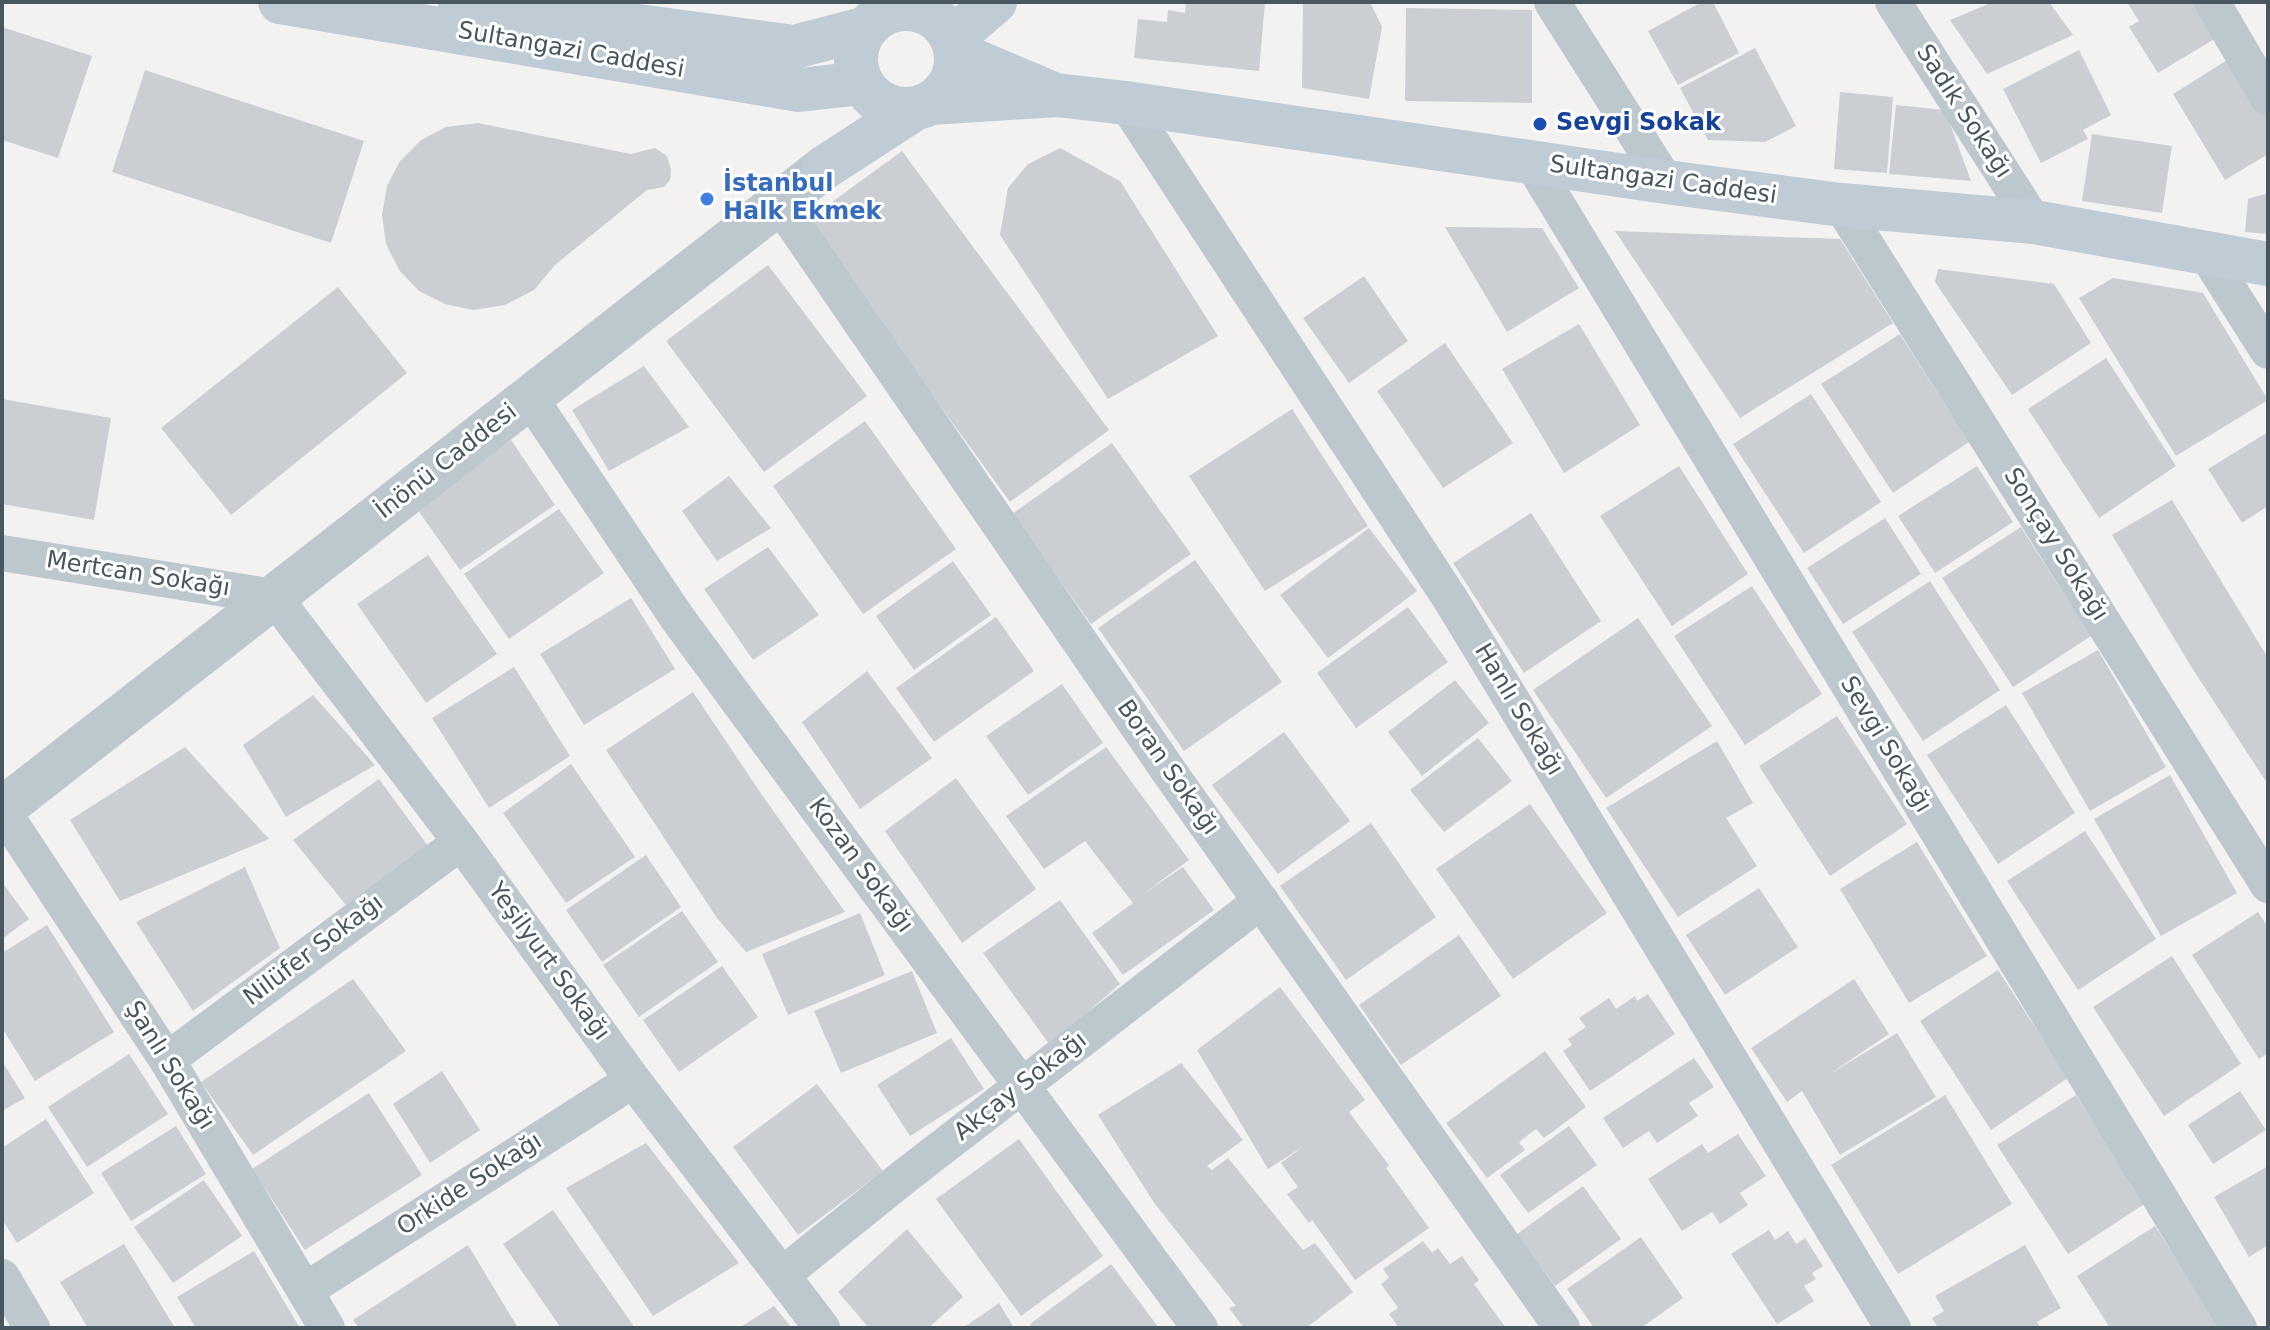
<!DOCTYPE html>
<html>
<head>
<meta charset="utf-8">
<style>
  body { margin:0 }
  #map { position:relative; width:2270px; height:1330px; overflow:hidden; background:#f4f1f1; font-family:"DejaVu Sans",sans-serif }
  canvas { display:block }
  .frame { position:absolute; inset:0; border:4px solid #48565f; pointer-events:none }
</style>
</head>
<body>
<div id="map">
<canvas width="2270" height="1330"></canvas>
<div class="frame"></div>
</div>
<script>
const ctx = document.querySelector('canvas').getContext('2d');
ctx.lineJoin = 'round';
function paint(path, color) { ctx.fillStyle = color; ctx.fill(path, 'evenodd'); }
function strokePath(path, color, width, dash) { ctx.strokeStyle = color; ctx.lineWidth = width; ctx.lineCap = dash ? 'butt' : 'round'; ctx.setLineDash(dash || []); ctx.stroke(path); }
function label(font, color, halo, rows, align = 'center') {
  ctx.font = font + ' "DejaVu Sans",sans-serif'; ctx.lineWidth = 6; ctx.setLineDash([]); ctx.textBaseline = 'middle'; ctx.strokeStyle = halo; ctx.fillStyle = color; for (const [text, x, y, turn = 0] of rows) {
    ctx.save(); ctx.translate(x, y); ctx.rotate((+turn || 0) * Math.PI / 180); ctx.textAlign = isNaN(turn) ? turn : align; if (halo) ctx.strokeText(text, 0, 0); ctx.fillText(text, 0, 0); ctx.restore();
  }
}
const building = new Path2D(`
  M1186,2H1265L1259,71L1134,58L1138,19L1167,22L1168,10L1185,13Z
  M1303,2H1370L1382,27L1369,99L1302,88Z
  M1702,2H1713L1739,53L1678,85L1648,31Z
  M1993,2H2049L2073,35L1987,74L1950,20Z
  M2127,2H2200L2221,35L2158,73L2129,27L2139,21Z
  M1406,8L1532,10V103L1405,101Z
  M2,27L92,56L58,158L2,140Z
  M1755,48L1796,126L1765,142L1708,140L1680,88Z
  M2079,50L2111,115L2083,130L2088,139L2041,163L2003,89Z
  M2232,57L2268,116V154L2225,180L2173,94Z
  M145,70L364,141L331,243L112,172Z
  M1840,92L1893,97L1887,173L1834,169Z
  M1896,105L1945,110L1971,181L1889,174Z
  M478,123L631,154L655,148L667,156L671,170L670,180L664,187L647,190L555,265L534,290L505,305L473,310L445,304L419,291L399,270L386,244L382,215L387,186L400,161L421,140L446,127Z
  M2092,134L2172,146L2162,213L2082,201Z
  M1060,148L1120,181L1218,336L1108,399L1000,235L1008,188L1028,164Z
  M902,151L1109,430L1010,502L806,221Z
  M2268,193V234L2245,232L2248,199Z
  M1445,227L1542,228L1579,288L1507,332Z
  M1615,231L1840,239L1893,323L1740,418Z
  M768,265L867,396L764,472L666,341Z
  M1938,269L2054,284L2091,343L2012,395L1935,282Z
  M1364,276L1408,341L1349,383L1303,318Z
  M2113,278L2203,293L2268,400L2176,456L2079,298Z
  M338,287L407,373L231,515L161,428Z
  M1579,324L1640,425L1564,473L1502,369Z
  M1900,334L1969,442L1893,493L1821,384Z
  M1445,343L1513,443L1443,488L1377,391Z
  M2106,358L2176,466L2099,518L2028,409Z
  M644,366L689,427L609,471L572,410Z
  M1811,394L1881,502L1804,553L1733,444Z
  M2,399L111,418L94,520L2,504Z
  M1292,409L1368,526L1265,591L1189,476Z
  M865,421L956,549L863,614L773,486Z
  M2268,432V506L2242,523L2208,469Z
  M511,440L555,505L460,570L415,506Z
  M1112,443L1191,554L1091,624L1012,514Z
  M1679,466L1748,574L1672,626L1600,516Z
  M1977,466L2013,522L1935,573L1898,516Z
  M729,476L771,528L717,561L682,511Z
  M2172,500L2268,658V778L2265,780L2192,668L2112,535Z
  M559,509L604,573L509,639L464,574Z
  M1531,513L1601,621L1524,673L1453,563Z
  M1885,518L1921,574L1843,624L1807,568Z
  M2021,527L2091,636L2013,687L1942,578Z
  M1369,528L1417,591L1328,658L1280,595Z
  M768,547L819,615L753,660L704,589Z
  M428,555L497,654L426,703L357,604Z
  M1195,560L1282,682L1184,751L1098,628Z
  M953,561L991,615L914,670L876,616Z
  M1930,581L2000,690L1923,741L1852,632Z
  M1752,586L1822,694L1745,745L1674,636Z
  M631,598L675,669L584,725L540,654Z
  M1408,607L1448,662L1356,728L1317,673Z
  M996,617L1034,671L934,742L896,688Z
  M1638,618L1712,726L1606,798L1533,690Z
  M2098,650L2166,767L2090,811L2022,693Z
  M514,667L570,756L489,808L432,718Z
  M867,671L932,758L860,809L802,722Z
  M1455,680L1489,723L1422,776L1388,732Z
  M1062,684L1103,743L1028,795L986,736Z
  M693,692L762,795L845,912L746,952L717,918L606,750Z
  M313,695L375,765L286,817L243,745Z
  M2006,705L2075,813L1998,864L1927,755Z
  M1837,716L1907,824L1830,876L1759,766Z
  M1284,732L1350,821L1278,874L1212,785Z
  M1478,738L1512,781L1444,832L1410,790Z
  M1717,741L1753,803L1726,818L1757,866L1678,917L1606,808Z
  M185,747L269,839L120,901L70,820Z
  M1106,747L1189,860L1143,894L1183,867L1214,910L1123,975L1092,933L1133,903L1085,841L1044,869L1006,816Z
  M571,764L635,857L566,903L503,813Z
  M2170,775L2237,893L2161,936L2094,819Z
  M956,778L1036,889L962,943L885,831Z
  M379,779L431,850L346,905L293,840Z
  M1530,804L1607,913L1513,979L1436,869Z
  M1371,823L1436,917L1346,980L1280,886Z
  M2085,831L2156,939L2078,990L2007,881Z
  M1917,842L1987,956L1909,1003L1840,889Z
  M646,855L681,907L602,962L566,910Z
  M245,867L280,948L193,1011L136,922Z
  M2,882L29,919L2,939Z
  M1759,888L1798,947L1725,995L1686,935Z
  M1060,900L1120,984L1050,1045L983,953Z
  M682,911L718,962L639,1017L603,965Z
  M2258,912L2268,927V1053L2259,1059L2192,955Z
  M860,913L885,975L788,1015L762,954Z
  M47,925L114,1032L35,1081L2,1028V953Z
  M1459,935L1501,996L1401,1065L1359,1005Z
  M2172,956L2241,1064L2164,1116L2093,1007Z
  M722,966L758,1017L679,1072L643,1020Z
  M1998,970L2068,1078L1991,1130L1920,1021Z
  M912,971L937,1033L841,1073L814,1011Z
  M353,979L406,1051L253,1155L201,1082Z
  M1854,979L1889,1034L1828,1075L1897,1033L1936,1097L1840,1155L1802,1091L1787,1102L1751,1048Z
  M1280,987L1365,1100L1349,1112L1389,1165L1386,1168L1429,1228L1355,1280L1312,1220L1309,1223L1287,1194L1298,1187L1281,1163L1304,1146L1268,1169L1197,1050Z
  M1648,994L1675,1034L1590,1091L1563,1051L1572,1045L1568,1039L1586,1027L1579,1018L1609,998L1616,1009L1635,996L1637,1001Z
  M951,1038L984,1089L910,1136L877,1085Z
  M1545,1051L1586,1107L1544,1138L1536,1129L1519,1142L1525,1150L1487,1178L1446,1123Z
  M129,1054L168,1114L87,1167L48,1107Z
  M1694,1058L1714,1087L1689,1103L1698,1116L1657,1143L1649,1131L1623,1148L1603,1118Z
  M2,1061L25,1098L2,1111Z
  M1181,1063L1243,1140L1207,1166L1212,1170L1228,1158L1303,1250L1315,1243L1353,1292L1306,1328H1244L1229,1308L1236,1306L1155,1204L1098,1115Z
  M442,1071L480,1130L430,1163L393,1104Z
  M817,1084L883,1171L798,1235L733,1147Z
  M2240,1091L2266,1130L2213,1164L2188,1125Z
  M369,1093L422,1175L305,1250L252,1169Z
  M1945,1095L2012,1204L1898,1274L1831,1165Z
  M2076,1095L2146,1203L2068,1254L1997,1145Z
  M46,1119L94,1193L17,1243L2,1219V1148Z
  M176,1126L206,1174L131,1221L101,1173Z
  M1569,1126L1597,1165L1528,1213L1500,1175Z
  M1738,1134L1766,1176L1740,1193L1748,1205L1720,1224L1712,1212L1682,1231L1648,1179L1702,1144L1708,1153Z
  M1019,1139L1103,1256L1021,1316L936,1199Z
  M646,1143L739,1263L653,1316L566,1188Z
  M2268,1166V1245L2249,1257L2214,1197Z
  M204,1180L242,1236L173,1283L134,1227Z
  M1583,1186L1621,1239L1555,1286L1517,1234Z
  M553,1210L635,1328H561L503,1244Z
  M2155,1226L2221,1328H2110L2077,1276Z
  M907,1229L963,1297L928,1328H869L838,1292Z
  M1769,1230L1775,1240L1788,1231L1796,1244L1805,1238L1823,1266L1812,1273L1816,1279L1804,1286L1814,1301L1777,1324L1731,1254Z
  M1641,1237L1683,1298L1641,1328H1594L1567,1289Z
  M1423,1241L1432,1253L1438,1248L1450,1264L1462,1256L1479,1280L1474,1284L1506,1328H1399L1389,1314L1398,1308L1381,1284L1389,1278L1383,1269Z
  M124,1244L175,1328H88L60,1282Z
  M468,1245L518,1328H359L353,1320Z
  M2025,1245L2061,1308L2037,1322L2041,1328H1938L1932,1318L1944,1311L1935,1296Z
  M254,1251L300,1328H196L177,1297Z
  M1111,1264L1159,1328H1032L1030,1324Z
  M999,1303L1014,1328H963Z
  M774,1306L792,1328H739Z`);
const minor = new Path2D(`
  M1552,2L1666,182
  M1893,2L2034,222
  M2212,2L2268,98
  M1126,103L1451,600L1893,1328
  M1532,163L2239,1328
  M779,203L1170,773L1562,1328
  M1841,205L2268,885
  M2207,255L2268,351
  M530,398L678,619L1200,1328
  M2,553L274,597L461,842L633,1080L822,1328
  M2,810L167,1060L327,1328
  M167,1060L461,842
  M782,1275L905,1176L1261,901
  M2,1277L32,1328
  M306,1290L633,1080`);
const tertiary = new Path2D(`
  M2,809L825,167`);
const secondary = new Path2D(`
  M280,2L799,90L862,83
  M460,2L794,47L867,28
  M856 59a50 50 0 1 1 100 0a50 50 0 1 1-100 0Z
  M952,39L995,2
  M956,53L1051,93
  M930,103L1057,95L1126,103L1666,182L1841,205L2034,222L2268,264
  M825,167L916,108`);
const markers = [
  [1540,124,8,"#1a4fb4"],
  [707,199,8,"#3f7fe0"]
];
const streetNames = [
  ["Sultangazi Caddesi",571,51,10],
  ["Sadık Sokağı",1963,112,57],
  ["Sultangazi Caddesi",1663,181,8],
  ["İnönü Caddesi",447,462,-38],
  ["Sonçay Sokağı",2055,545,58],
  ["Mertcan Sokağı",138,575,9],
  ["Hanlı Sokağı",1518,710,59],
  ["Sevgi Sokağı",1885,745,59],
  ["Boran Sokağı",1167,768,55],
  ["Kozan Sokağı",860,866,54],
  ["Nilüfer Sokağı",314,951,-37],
  ["Yeşilyurt Sokağı",548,962,54],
  ["Şanlı Sokağı",169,1066,58],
  ["Akçay Sokağı",1021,1087,-38],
  ["Orkide Sokağı",470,1185,-33]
];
const transitNames = [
  ["Sevgi Sokak",1556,124]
];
const shopNames = [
  ["İstanbul",723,185],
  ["Halk Ekmek",723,213]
];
paint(building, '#cbcfd4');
strokePath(minor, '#bcc7ce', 36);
strokePath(tertiary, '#bcc7ce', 44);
strokePath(secondary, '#bfcbd5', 44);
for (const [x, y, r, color] of markers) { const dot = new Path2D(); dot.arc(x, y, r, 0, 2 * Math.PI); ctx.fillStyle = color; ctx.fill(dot); strokePath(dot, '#fff', 3); }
label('24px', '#48565f', '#fff', streetNames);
label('bold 24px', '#164399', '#fff', transitNames, 'left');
label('bold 24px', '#366cbe', '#fff', shopNames, 'left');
</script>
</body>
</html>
